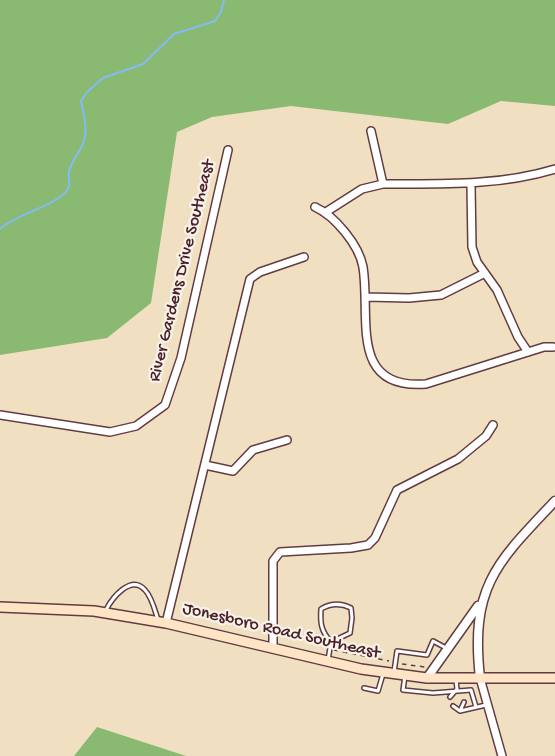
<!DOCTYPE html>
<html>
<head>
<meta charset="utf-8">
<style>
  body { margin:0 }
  canvas { display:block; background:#f0e0c1 }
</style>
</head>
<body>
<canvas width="555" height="756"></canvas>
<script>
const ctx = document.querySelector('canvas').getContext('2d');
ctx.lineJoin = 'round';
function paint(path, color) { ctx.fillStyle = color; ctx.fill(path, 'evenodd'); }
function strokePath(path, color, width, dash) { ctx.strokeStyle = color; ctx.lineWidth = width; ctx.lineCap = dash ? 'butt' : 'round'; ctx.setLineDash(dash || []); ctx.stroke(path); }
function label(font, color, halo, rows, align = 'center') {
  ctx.font = font + ' "Gochi Hand",sans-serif'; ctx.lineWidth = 4.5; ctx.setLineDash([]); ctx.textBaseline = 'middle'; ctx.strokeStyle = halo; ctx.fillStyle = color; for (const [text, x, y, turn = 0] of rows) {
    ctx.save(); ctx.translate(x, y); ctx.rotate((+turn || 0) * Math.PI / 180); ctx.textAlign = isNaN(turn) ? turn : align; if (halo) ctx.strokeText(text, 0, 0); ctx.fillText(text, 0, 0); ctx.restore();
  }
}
const forest = new Path2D(`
  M0,0H555V106L501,101L448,124L291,106L212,117L177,132L151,303L107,338L0,355Z
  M97,727L186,756H74Z`);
const stream = new Path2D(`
  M0,229C18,213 46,210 65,193C72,186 68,179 69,171C71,163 78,154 82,146C89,132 84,116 81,101L87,92L103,78L143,64L174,34L215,21L221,12L224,0`);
const path = new Path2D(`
  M334,650L389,661
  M402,664L425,667`);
const service = new Path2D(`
  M106,610C112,598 131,574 145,590C152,597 155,611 158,620
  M328,660L331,642C321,631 320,623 321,609C331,603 341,603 351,608L352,618L350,633L331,642
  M394,672L397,651L427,655L433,641L446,648
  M405,676L403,690L433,693L471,690L476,707
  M364,688L378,691L383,674
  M450,697L457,689L456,680
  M453,706L460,711L486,705
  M460,711L464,702`);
const minor = new Path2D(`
  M371,131L383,184
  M471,185L472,247L477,262L497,290L518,337L528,352
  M315,207C335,216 359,245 363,267C371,317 348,390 426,384L544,347H553
  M326,212L362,189L383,184C441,184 499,186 555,169
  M366,297L409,298L441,295L485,273
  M0,415L110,432L136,426L165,405L181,358L228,150
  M205,465L233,471L253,450L287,440
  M166,623L250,279L260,272L304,257
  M273,648V561L280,552L351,548L368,545L375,538L397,490L458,459L486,436L493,425
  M480,678L502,756`);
const tertiary = new Path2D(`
  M427,678L478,606
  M480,678C470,587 496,563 555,501`);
const secondary = new Path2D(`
  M0,607L94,611L166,623L361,669L427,678H555`);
const streetNames = [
  ["River Gardens Drive Southeast",183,271,-76],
  ["Jonesboro Road Southeast",281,632,13]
];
paint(forest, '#8ab972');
strokePath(stream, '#84bbf4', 2);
strokePath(service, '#633c42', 6);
strokePath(minor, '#633c42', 10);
strokePath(tertiary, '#633c42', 11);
strokePath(secondary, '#633c42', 12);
strokePath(path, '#633c42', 1.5, [4.5, 4.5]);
strokePath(service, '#fff', 3);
strokePath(minor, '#fff', 7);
strokePath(tertiary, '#fff', 8);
strokePath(secondary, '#ffe4c6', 9);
label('18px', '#4a1f2b', '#f7f3e8', streetNames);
</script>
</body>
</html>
